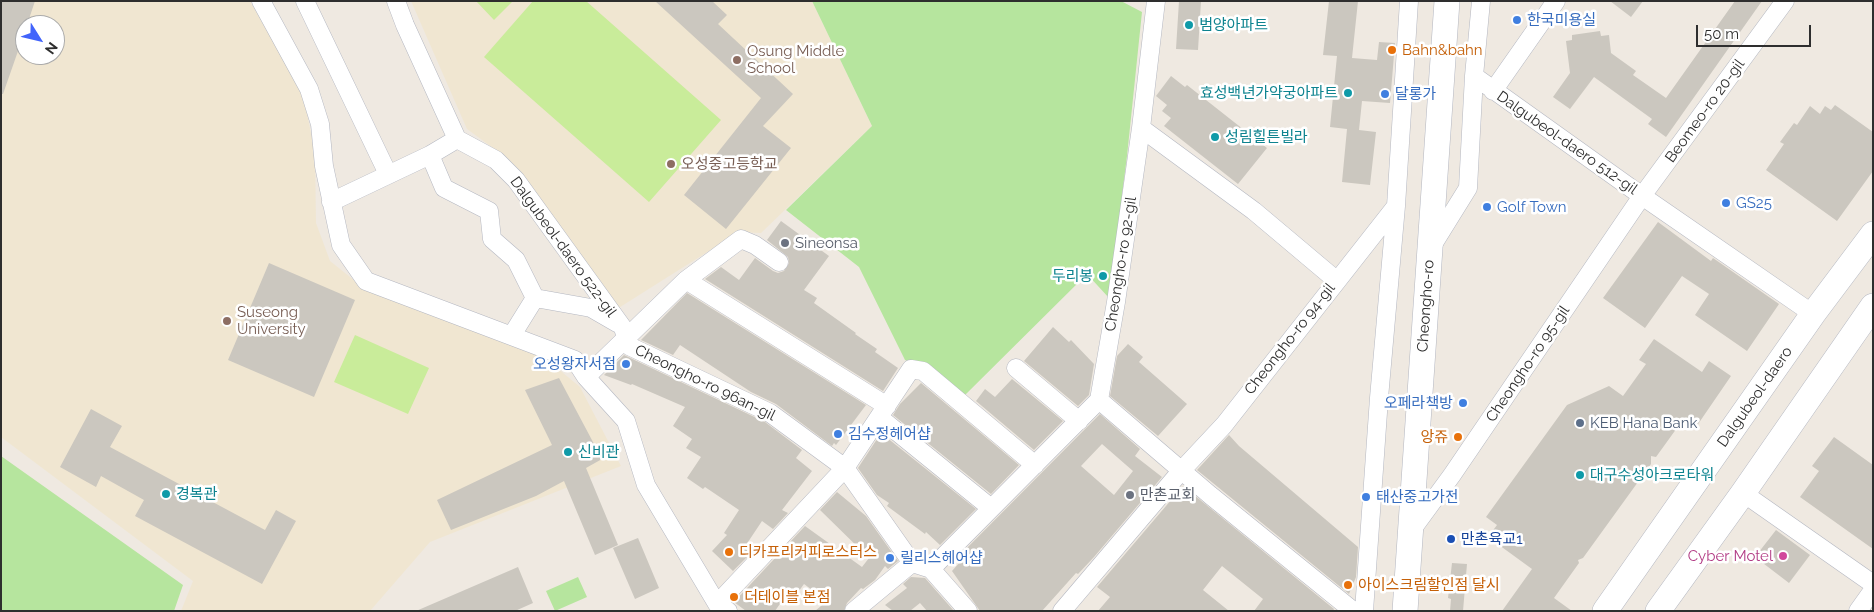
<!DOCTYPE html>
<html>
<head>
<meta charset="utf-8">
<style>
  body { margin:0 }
  #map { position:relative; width:1874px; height:612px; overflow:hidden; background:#efe9e1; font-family:Raleway,sans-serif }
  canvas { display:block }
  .frame { position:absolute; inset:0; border:2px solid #2e2e2e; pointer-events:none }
  .north { position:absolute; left:15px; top:15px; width:50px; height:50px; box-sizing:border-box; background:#fff; border:1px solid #ababab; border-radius:50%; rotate:126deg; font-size:14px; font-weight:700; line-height:20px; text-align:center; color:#2e2e2e }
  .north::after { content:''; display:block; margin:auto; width:18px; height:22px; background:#4264fb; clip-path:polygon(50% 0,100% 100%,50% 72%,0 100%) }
  .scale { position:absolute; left:1696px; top:25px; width:115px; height:22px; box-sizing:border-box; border:2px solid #2e2e2e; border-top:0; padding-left:6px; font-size:15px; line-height:18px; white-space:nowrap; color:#2e2e2e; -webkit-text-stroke:4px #fff; paint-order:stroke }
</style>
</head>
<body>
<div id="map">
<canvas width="1874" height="612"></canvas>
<div class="frame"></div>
<div class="north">N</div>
<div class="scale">50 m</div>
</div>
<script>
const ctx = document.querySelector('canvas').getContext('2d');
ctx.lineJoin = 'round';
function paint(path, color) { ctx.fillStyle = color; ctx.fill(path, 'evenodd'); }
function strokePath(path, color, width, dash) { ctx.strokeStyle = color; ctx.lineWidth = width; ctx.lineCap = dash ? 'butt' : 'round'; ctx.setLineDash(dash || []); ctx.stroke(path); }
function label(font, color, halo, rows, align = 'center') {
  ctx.font = font + ' Raleway,"Noto Sans KR",sans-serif'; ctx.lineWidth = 5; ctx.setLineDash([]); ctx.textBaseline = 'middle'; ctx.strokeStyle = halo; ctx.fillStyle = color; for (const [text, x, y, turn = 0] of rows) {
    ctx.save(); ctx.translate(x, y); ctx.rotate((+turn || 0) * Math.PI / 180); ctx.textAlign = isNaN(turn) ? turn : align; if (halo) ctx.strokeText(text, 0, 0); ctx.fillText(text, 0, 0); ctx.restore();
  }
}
const education = new Path2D(`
  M1,1H250L303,94L315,153L316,223L330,261L365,289L539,353L580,387L621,466L430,542L370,611H181L193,581L1,437ZM25,25H55V55H25Z
  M411,1H812L872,126L761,233L739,232L617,309L500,153L467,129Z`);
const green = new Path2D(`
  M812,1H1121L1142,12L1127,156L1109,298L1087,274L963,397L930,368L905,360L859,267L786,210L872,126Z
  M1,456L183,585L174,611H1Z
  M578,577L587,597L555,611L546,591Z`);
const pitch = new Path2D(`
  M476,1H513L494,20Z
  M533,1H586L721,120L649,202L484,57Z
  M355,335L429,368L408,414L334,382Z`);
const building = new Path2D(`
  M1,1H35L27,25H25V31L3,94H1Z
  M655,1H712L727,15L718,24L793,94L763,126L791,148L726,229L684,195L761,98Z
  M1179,1H1201L1198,50L1176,49Z
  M1329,1H1358L1352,58L1377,60L1379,42L1395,43L1390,103L1362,101L1359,130L1376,132L1370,185L1342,182L1347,129L1330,127L1337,56L1323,55Z
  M1610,1H1643L1631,17Z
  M1735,1H1762L1666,137L1648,124L1652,119L1594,77L1570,109L1553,97L1570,73L1566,41L1572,40V35L1600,31L1601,36L1609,35L1611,53L1636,71L1633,75L1666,98Z
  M1171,76L1185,87L1187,85L1267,148L1238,184L1164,126L1171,118L1162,111L1167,105L1156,96Z
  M1835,105L1873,132V171L1837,221L1766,170L1784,144L1780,142L1794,123L1797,125L1810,106L1820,114L1825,106L1831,110Z
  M781,221L829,256L804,290L817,298L814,303L856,333L855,334L877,349L875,352L898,368L883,391L705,279L721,267L739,280L755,258L773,271L778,273L784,271L789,263L788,257L767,240Z
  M1658,222L1711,261L1713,258L1779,304L1747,351L1695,315L1709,294L1682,276L1645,328L1603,298Z
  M269,263L355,300L314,397L228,360Z
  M687,293L866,405L836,445L834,443L832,446L776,404L751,392L680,345L673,355L641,340Z
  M1053,327L1069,342L1071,340L1094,364L1089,395L1078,406L1024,361Z
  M1654,339L1702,372L1709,361L1731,376L1694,430L1682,421L1656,457L1651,456V464L1583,558L1578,560L1579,563L1554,598L1572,611H1502L1532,569L1488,537L1497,525L1486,517L1567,405L1609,386L1623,396L1646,364L1639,360Z
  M1128,344L1143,357L1139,362L1187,404L1158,436L1110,396L1117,356Z
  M624,355L765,422L802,450L796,458L812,471L782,510L788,513L773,529L762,521L744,548L751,553L733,571L712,551L727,535L724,533L739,510L705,487L703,489L687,478L701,457L686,448L692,439L673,426L685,407L632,384L631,385L604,375Z
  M559,378L602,459L586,468L618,545L595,555L564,481L536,496L451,530L437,500L552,445L525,390Z
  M1012,379L1063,421L1034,450L976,401L985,389L995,397Z
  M921,383L1019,465L991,494L893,415L900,404Z
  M91,409L122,426L110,447L265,530L276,510L296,521L262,584L135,516L144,500L101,476L96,487L60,467Z
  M1100,414L1140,449L1135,456L1162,477L1094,557L1078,574L1076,573L1042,611H980L952,571L960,562L956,559ZM1102,444L1133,471L1114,495L1081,466Z
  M881,433L976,509L940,545L926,532L925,534L887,506L889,503L877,495L858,468Z
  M1229,435L1239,446L1358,547L1356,577L1349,594L1197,470Z
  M1834,437L1873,465V549L1800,497L1819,471L1812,466Z
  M1183,486L1334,609L1333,611H1254L1263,599L1222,566L1203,590L1229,611H1098L1110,597L1097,587Z
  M837,492L866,516L898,561L888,569L885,566L875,580L863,589L861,588L847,603L844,611H815L827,601L804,584L790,603L784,598L775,611H746L734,602L805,526L862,567L869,558L820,510Z
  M1776,530L1810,555L1789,583L1755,557Z
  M638,538L659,588L635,599L613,548Z
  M1452,563L1467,564L1463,611H1450L1451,599L1448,598Z
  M518,567L533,603L515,611H416Z
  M911,577L925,578L954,611H927L920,603L910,611H893L885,605L907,588L903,584Z`);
const street = new Path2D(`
  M261,1L309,89L320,124L324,166L341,245L366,281L575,360L586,377
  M305,1L388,174
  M396,1L405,25L457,139L496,160L516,180L623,328L629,346L770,413L845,468L912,563L931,569L968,611
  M1474,76L1642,196L1813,314
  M1493,91L1556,1
  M1141,128L1254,211L1336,280
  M430,155L444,188L489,211L492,239L516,260L535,298L591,308L617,323
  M331,202L430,155L457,139
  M1432,246L1468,188L1474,76L1481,1
  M686,280L887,406
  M512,335L535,298
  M1016,368L1079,421
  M1099,400L1210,495L1352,610L1358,611
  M880,418L991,508
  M1743,493L1873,584
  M1411,531L1452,475L1642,196L1785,1
  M931,569L1099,400L1116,302L1141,128L1156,1
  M717,604L845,468L911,369L923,371L1035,465
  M728,611L717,604L646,485L626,421L586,377L686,280L741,239L755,245L779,262
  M854,611L912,563
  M1062,611L1181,471L1224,425L1396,206
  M1364,611L1379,398L1396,206L1409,1
  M1858,611L1873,590`);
const secondary = new Path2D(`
  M1405,611L1447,1
  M1605,611L1813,314L1873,234
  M1658,611L1743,493L1873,306`);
const markers = [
  [1517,20,5,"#3f7fe0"],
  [1189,25,5,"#0f9aa8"],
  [1392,50,5,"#e8710a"],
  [737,60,5,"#8d6e63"],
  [1348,93,5,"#0f9aa8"],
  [1385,94,5,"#3f7fe0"],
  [1215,137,5,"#0f9aa8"],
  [671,164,5,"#8d6e63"],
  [1726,203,5,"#3f7fe0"],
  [1487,207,5,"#3f7fe0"],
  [785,243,5,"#6b7280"],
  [1103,276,5,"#0f9aa8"],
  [227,321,5,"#8d6e63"],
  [626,364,5,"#3f7fe0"],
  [1463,403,5,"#3f7fe0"],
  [1580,423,5,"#5c6f8a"],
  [838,434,5,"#3f7fe0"],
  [1458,437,5,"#e8710a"],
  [568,452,5,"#0f9aa8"],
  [1580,475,5,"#0f9aa8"],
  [166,494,5,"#0f9aa8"],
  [1130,495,5,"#6b7280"],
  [1366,497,5,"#3f7fe0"],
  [1451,539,5,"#1a4fb4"],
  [729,552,5,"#e8710a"],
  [1783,556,5,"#d1479c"],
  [890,558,5,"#3f7fe0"],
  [1348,585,5,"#e8710a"],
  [734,597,5,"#e8710a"]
];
const shopNames = [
  ["한국미용실",1527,20],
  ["달롱가",1395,94],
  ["GS25",1736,203],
  ["Golf Town",1497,207],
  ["오성왕자서점",616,364,"right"],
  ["오페라책방",1453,403,"right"],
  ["김수정헤어샵",848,434],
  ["태산중고가전",1376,497],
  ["릴리스헤어샵",900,558]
];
const cultureNames = [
  ["범양아파트",1199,25],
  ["효성백년가약궁아파트",1338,93,"right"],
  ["성림힐튼빌라",1225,137],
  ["두리봉",1093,276,"right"],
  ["신비관",578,452],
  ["대구수성아크로타워",1590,475],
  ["경복관",176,494]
];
const foodNames = [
  ["Bahn&bahn",1402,50],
  ["앙쥬",1448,437,"right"],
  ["디카프리커피로스터스",739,552],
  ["아이스크림할인점 달시",1358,585],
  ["더테이블 본점",744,597]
];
const educationNames = [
  ["Osung Middle",747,51],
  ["School",747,68],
  ["오성중고등학교",681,164],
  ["Suseong",237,312],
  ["University",237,329]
];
const streetNames = [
  ["Beomeo-ro 20-gil",1705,111,-54],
  ["Dalgubeol-daero 512-gil",1567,143,35],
  ["Dalgubeol-daero 522-gil",563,247,54],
  ["Cheongho-ro 92-gil",1121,264,-81],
  ["Cheongho-ro",1426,306,-86],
  ["Cheongho-ro 94-gil",1290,339,-52],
  ["Cheongho-ro 95-gil",1528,364,-56],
  ["Cheongho-ro 96an-gil",705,383,26],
  ["Dalgubeol-daero",1755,397,-55]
];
const worshipNames = [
  ["Sineonsa",795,243],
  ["만촌교회",1140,495]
];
const serviceNames = [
  ["KEB Hana Bank",1590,423]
];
const transitNames = [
  ["만촌육교1",1461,539]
];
const hotelNames = [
  ["Cyber Motel",1773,556]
];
paint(education, '#f0e6d1');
paint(green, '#b6e59e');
paint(pitch, '#c9ec9a');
paint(building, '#cbc7bf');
strokePath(street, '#b4b7c1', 19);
strokePath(secondary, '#b4b7c1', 26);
strokePath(street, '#fff', 18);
strokePath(secondary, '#fff', 25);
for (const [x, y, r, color] of markers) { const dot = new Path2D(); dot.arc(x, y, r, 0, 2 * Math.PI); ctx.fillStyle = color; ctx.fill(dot); strokePath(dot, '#fff', 2); }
label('15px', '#366cbe', '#fff', shopNames, 'left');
label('15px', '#0d838f', '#fff', cultureNames, 'left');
label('15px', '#c56008', '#fff', foodNames, 'left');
label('15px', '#785e54', '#fff', educationNames, 'left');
label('15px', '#2e2e2e', '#fff', streetNames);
label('15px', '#5b616d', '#fff', worshipNames, 'left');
label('15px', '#4e5e75', '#fff', serviceNames, 'left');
label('15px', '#164399', '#fff', transitNames, 'left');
label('15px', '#b23c85', '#fff', hotelNames, 'right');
</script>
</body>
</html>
